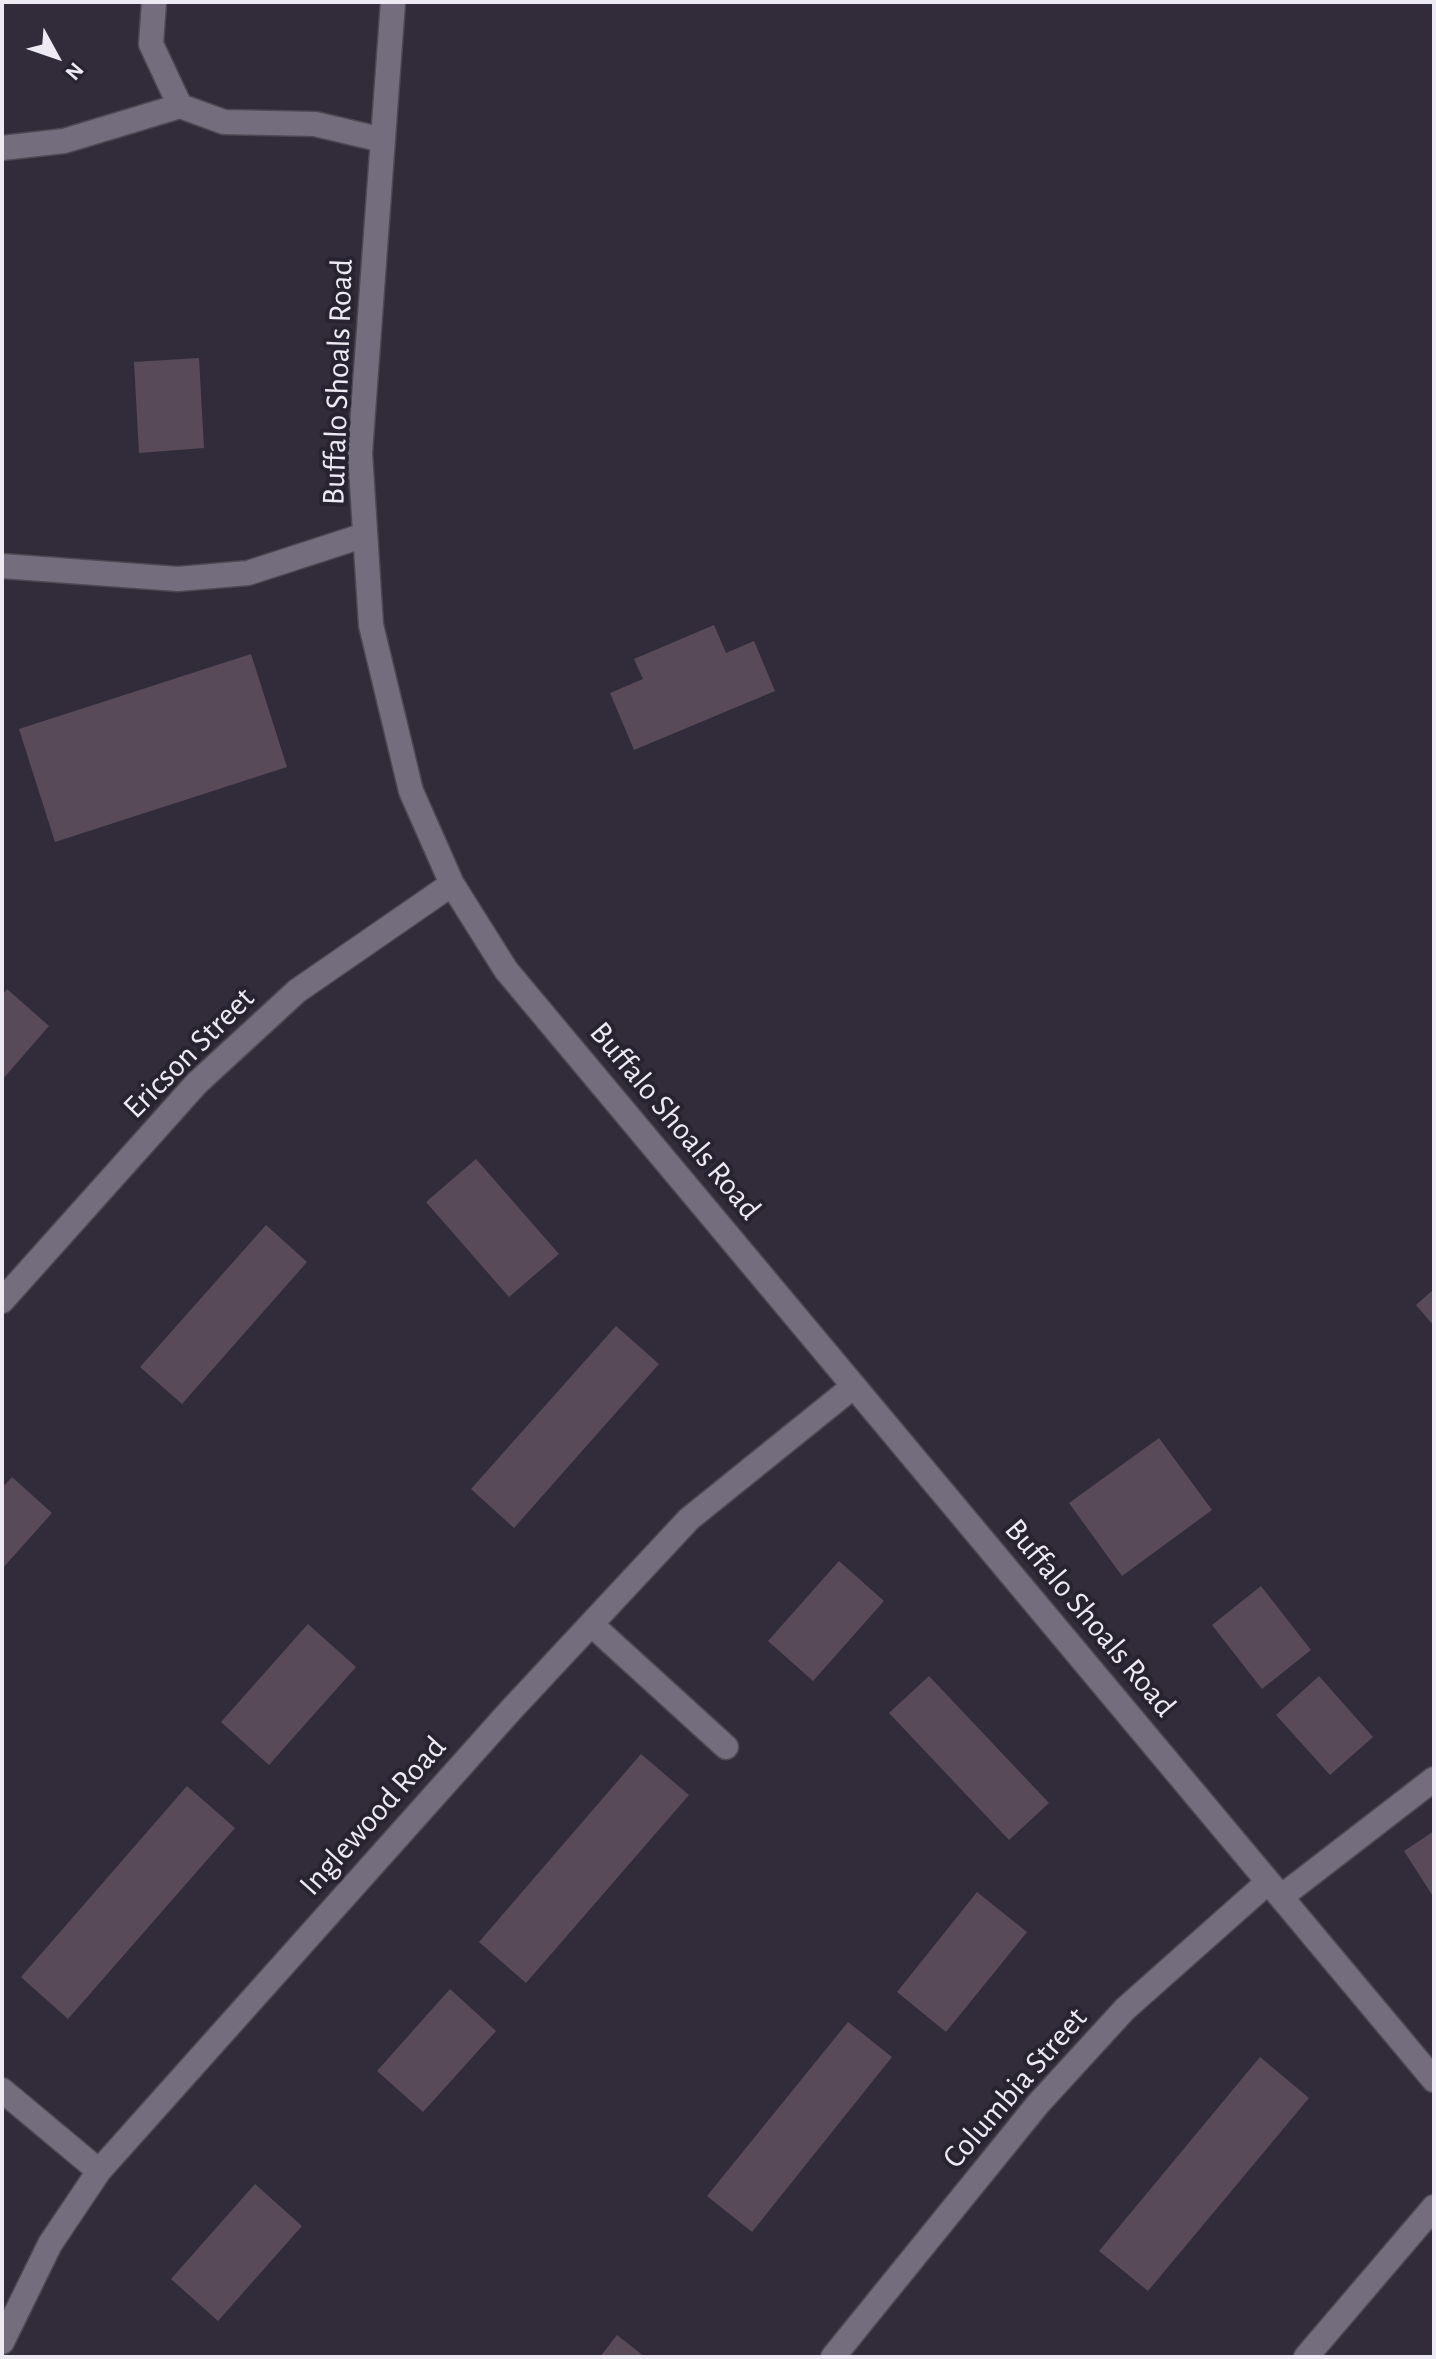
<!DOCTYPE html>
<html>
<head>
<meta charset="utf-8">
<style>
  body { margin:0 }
  #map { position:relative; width:1436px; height:2359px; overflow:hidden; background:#322c3a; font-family:"Alegreya Sans",sans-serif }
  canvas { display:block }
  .frame { position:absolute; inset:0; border:4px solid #eeeaf3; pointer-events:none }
  .north { position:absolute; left:16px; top:16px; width:80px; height:80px; -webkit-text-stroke:6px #282330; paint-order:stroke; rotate:130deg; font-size:22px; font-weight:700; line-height:32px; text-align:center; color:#eeeaf3 }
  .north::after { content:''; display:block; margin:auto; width:28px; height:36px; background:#eeeaf3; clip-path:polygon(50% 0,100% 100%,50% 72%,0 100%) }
</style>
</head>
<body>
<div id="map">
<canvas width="1436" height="2359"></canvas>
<div class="frame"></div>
<div class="north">N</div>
</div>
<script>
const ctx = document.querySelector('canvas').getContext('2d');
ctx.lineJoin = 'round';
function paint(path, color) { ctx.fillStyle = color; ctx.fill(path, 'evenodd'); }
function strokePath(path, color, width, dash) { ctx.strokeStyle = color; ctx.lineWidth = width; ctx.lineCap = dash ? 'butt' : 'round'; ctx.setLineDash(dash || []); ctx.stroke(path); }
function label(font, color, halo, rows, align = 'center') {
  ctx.font = font + ' "Alegreya Sans",sans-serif'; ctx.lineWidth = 8; ctx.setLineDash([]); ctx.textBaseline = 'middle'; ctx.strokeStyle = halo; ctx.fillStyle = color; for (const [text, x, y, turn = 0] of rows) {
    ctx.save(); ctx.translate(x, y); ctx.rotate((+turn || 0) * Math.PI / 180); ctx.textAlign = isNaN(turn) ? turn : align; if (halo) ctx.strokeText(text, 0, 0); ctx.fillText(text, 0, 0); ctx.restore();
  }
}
const building = new Path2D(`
  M199,358L204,448L139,453L134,362Z
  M714,625L726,653L754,641L775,691L634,750L610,693L643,679L634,659Z
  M251,654L287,767L55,842L19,729Z
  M7,989L49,1026L2,1080V995Z
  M476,1159L559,1254L509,1297L426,1202Z
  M266,1225L307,1262L182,1404L140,1367Z
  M1434,1289V1326L1416,1305Z
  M616,1326L659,1364L514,1528L471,1489Z
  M1159,1438L1212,1510L1122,1576L1069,1503Z
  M12,1477L52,1513L2,1569V1488Z
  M839,1561L884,1601L813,1681L768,1641Z
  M1261,1586L1311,1650L1262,1689L1212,1625Z
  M308,1624L356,1667L269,1765L221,1722Z
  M929,1676L1049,1803L1009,1840L889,1713Z
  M1319,1676L1373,1737L1330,1775L1276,1715Z
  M641,1754L689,1795L526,1983L479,1942Z
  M187,1786L235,1828L68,2019L21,1977Z
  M1434,1831V1898L1404,1851Z
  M977,1892L1027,1932L946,2032L897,1992Z
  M450,1989L496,2031L423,2112L377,2071Z
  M848,2022L892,2057L752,2232L707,2196Z
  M1260,2057L1309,2098L1148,2291L1099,2251Z
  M255,2184L302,2226L218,2321L171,2279Z
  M617,2335L645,2357H600Z`);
const minor = new Path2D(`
  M154,2L151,44L180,106L224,122L315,124L383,140
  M393,2L360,453L371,625L411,791L452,884L506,970L1434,2080
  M2,148L64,141L180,106
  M2,566L178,579L248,573L365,535
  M2,1301L197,1083L297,991L452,884
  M591,1624L726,1747
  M1281,1897L1434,1779
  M2,2090L99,2171
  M2,2342L50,2244L99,2171L510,1711L689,1519L854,1386
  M833,2357L1038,2104L1125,2009L1268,1882
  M1306,2357L1434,2207`);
const streetNames = [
  ["Buffalo Shoals Road",338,382,-88],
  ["Ericson Street",189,1053,-45],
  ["Buffalo Shoals Road",675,1121,50],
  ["Buffalo Shoals Road",1090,1618,50],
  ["Inglewood Road",373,1816,-48],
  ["Columbia Street",1015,2088,-49]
];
paint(building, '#584b57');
strokePath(minor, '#4d4853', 27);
strokePath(minor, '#736d7d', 24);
label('32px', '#eeeaf3', '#282330', streetNames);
</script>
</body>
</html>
